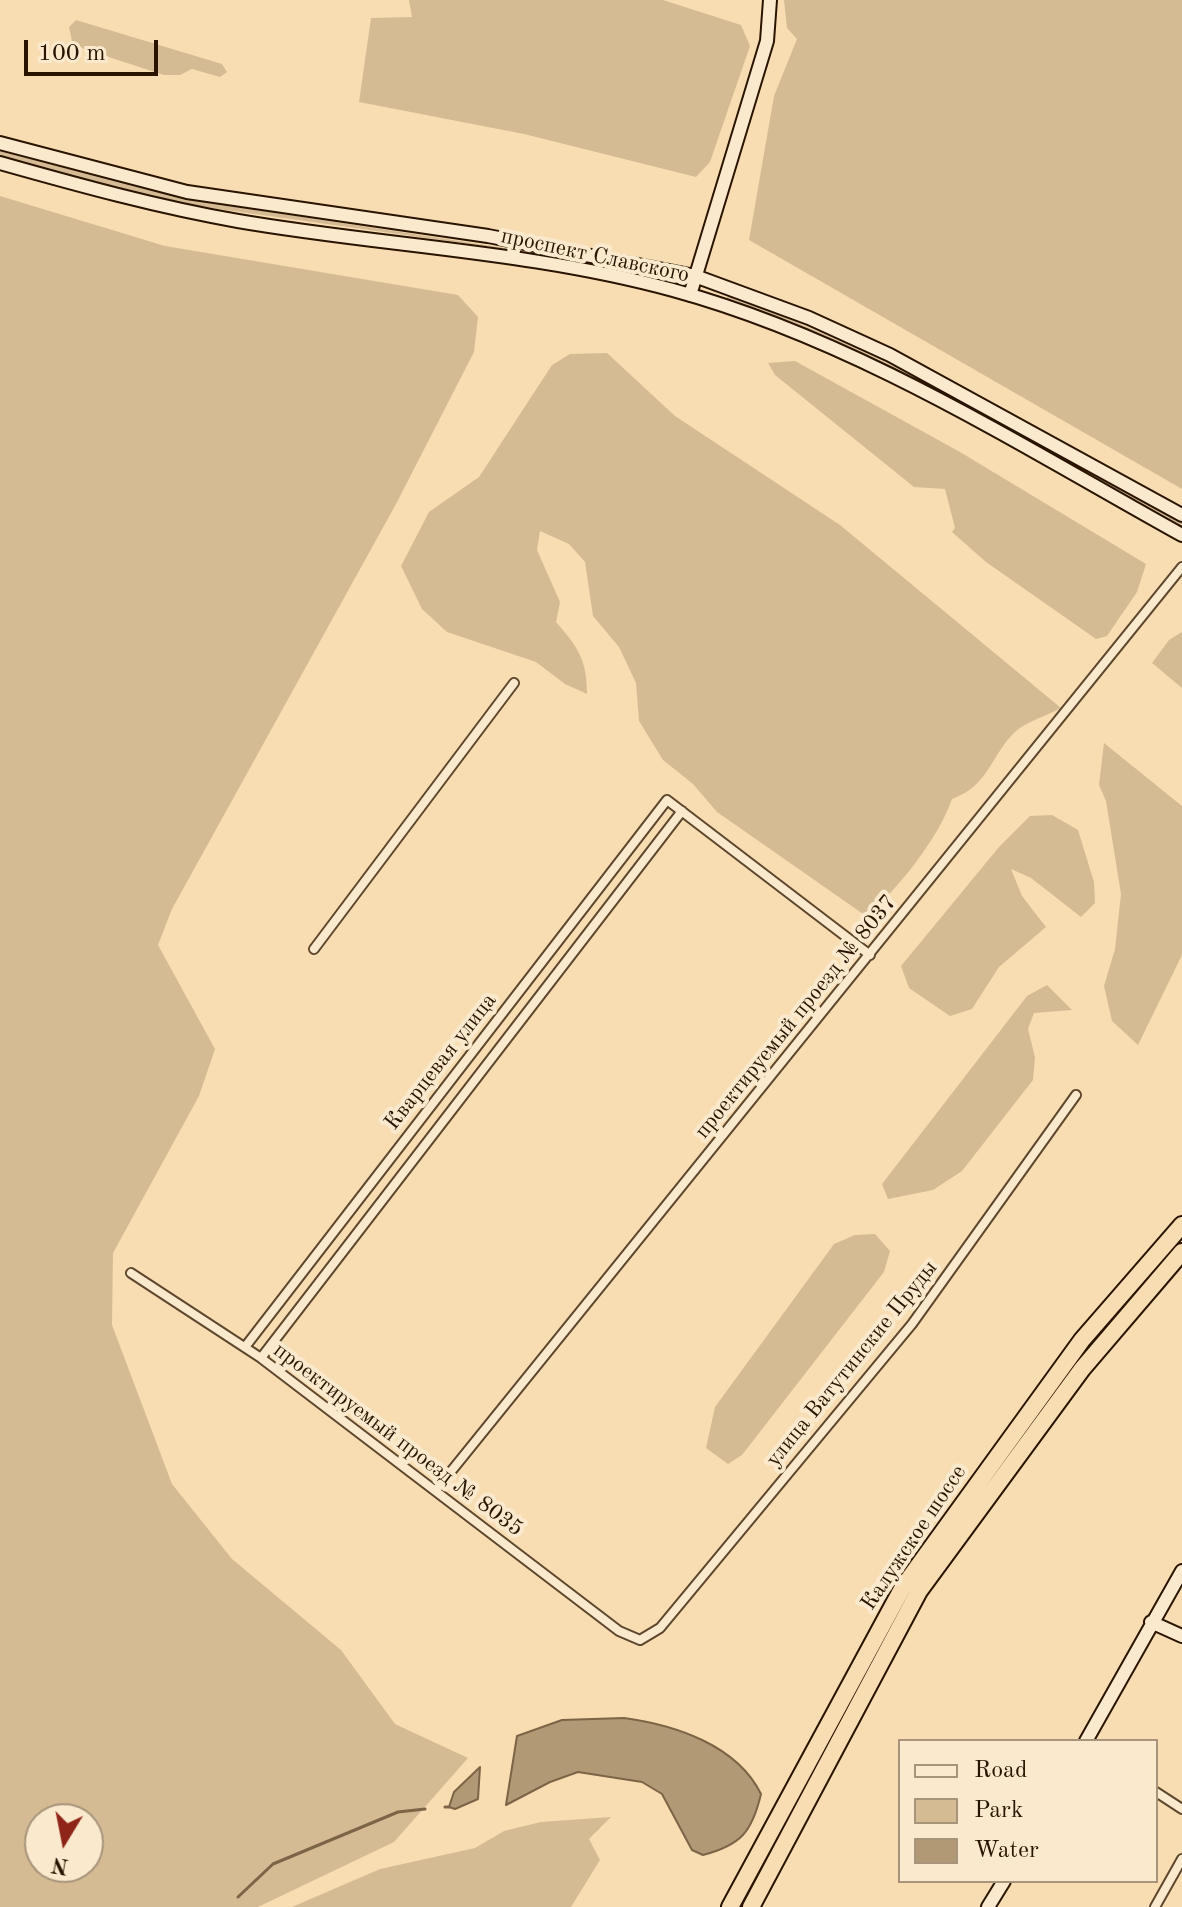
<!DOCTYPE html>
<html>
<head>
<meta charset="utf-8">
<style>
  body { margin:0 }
  #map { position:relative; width:1182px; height:1907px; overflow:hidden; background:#f8ddb2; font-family:"Old Standard TT",serif }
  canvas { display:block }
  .legend { position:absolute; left:898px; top:1739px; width:260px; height:144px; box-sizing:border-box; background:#fae9cd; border:2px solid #a7947b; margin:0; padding:10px 14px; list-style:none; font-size:24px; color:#2a1400 }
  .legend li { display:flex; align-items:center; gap:16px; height:40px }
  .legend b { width:40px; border:2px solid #a7947b }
  .north { position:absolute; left:24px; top:1803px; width:80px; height:80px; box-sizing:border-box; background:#fae9cd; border:2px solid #a7947b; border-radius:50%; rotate:190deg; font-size:22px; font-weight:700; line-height:32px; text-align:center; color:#2a1400 }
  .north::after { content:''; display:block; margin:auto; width:28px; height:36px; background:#8f2418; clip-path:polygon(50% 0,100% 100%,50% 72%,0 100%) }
  .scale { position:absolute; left:24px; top:40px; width:134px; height:36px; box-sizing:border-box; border:4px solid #2a1400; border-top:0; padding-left:10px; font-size:24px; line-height:28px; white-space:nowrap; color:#2a1400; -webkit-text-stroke:6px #fae9cd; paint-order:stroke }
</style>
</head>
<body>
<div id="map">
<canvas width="1182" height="1907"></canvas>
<ul class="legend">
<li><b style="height:10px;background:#fae9cd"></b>Road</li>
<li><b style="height:22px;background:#d5bb94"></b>Park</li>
<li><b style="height:22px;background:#b29975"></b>Water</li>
</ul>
<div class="north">N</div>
<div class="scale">100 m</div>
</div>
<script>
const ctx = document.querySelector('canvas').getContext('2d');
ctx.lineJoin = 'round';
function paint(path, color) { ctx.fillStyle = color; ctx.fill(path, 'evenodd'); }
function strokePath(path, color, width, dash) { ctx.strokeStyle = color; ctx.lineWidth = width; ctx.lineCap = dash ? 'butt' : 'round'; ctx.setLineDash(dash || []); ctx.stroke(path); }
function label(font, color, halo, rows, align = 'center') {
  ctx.font = font + ' "Old Standard TT",serif'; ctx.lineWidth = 8; ctx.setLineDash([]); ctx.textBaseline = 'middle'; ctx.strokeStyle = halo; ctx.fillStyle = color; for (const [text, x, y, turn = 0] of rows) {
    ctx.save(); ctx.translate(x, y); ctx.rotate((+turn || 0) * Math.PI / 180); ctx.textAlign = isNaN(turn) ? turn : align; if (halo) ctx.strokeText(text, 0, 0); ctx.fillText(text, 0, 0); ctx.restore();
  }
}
const green = new Path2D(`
  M409,0H663L741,25L750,46L710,162L696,177L524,134L359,102L371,18L412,17Z
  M784,0H1182V489L749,240L774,96L797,39L787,28Z
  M76,20L222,64L227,72L220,77L192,69L180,75H164L84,49L72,41L69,27Z
  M0,151L186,199L570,258L183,204L0,157Z
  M0,196L165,246L458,295L478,317L474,352L396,504L172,909L158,945L215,1049L199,1096L113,1253L112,1325L172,1484L232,1559L341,1650L395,1724L468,1758L394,1842L258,1907H0ZM40,1819H88V1867H40Z
  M728,295C888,355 1034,438 1182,522V530L993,423L726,302Z
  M607,353L675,416L840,525L1061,708C1046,716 1022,723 1011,736C990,760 986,787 952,799C939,837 898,890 866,916L717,812L693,784L663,760L639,721L636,683L619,647L593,616L585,562L569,544L540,531L537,550L560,602L556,622C578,647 587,660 587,694L565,684L536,662L447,632L422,609L401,566L429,512L479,477L552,365L570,354Z
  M795,361L960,452L1146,564L1137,592L1107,636L1096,639L986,562L952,532L955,528L945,489L914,487L775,375L768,363Z
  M1182,632V688L1152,663L1169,640Z
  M1104,743L1182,806V955L1138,1045L1112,1021L1104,986L1115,949L1121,894L1106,801L1099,785Z
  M1052,815L1078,830L1094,882L1095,903L1081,917L1031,878L1011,869L1022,896L1046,927L999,967L972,1009L950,1016L909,988L901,966L999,847L1030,816Z
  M1047,985L1072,1010L1034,1013L1028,1029L1035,1057L1033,1080L962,1171L933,1190L888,1199L882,1184L1027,996Z
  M875,1234L890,1251L884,1272L742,1455L728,1464L706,1448L715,1407L834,1244L855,1235Z
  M611,1817L589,1839L600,1860L571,1907H292L380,1869L475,1848L504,1831L541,1822Z`);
const water = new Path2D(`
  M624,1718C675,1725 737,1745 761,1794C752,1832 741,1845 703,1855L692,1850L662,1794L642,1782L578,1772L550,1782L506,1805L517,1736L562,1720Z
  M480,1767L478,1799L455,1809L449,1807L454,1792Z`);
const stream = new Path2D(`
  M445,1807H449
  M238,1897L273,1864L398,1812L425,1809`);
const street = new Path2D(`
  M314,949L514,683
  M131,1273L261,1358L619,1631L640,1640L660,1628L912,1324L1076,1095
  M245,1347L667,800L870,955
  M261,1358L682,811
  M436,1490L1182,567
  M1156,1792L1182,1809
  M1155,1907L1182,1859`);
const secondary = new Path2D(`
  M0,143L187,192L488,236L695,276L809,318L890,355L1182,515
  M0,163C78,185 158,207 238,221C383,246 531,251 673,290C856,340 1018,444 1182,535
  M690,295L767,41L770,0
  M1151,1622L1182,1636
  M1086,1741L1182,1571
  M988,1907L1004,1881`);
const highway = new Path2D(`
  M730,1907L903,1587L1082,1340L1182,1225
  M751,1907L919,1591L1082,1369L1182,1252`);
const streetNames = [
  ["проспект Славского",595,256,12],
  ["проектируемый проезд № 8037",796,1017,-51],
  ["Кварцевая улица",441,1062,-52],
  ["улица Ватутинские Пруды",852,1364,-51],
  ["проектируемый проезд № 8035",398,1440,37],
  ["Калужское шоссе",914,1538,-56]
];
paint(green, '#d5bb94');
paint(water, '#b29975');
strokePath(water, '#7c6446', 2);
strokePath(stream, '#7c6446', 3);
strokePath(street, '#5e462c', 12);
strokePath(secondary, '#2a1400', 16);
strokePath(highway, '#2a1400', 20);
strokePath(street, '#fae9cd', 8);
strokePath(secondary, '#fae9cd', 12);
strokePath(highway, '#f8ddb2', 16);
label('22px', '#2a1400', '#fae9cd', streetNames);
</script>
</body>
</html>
